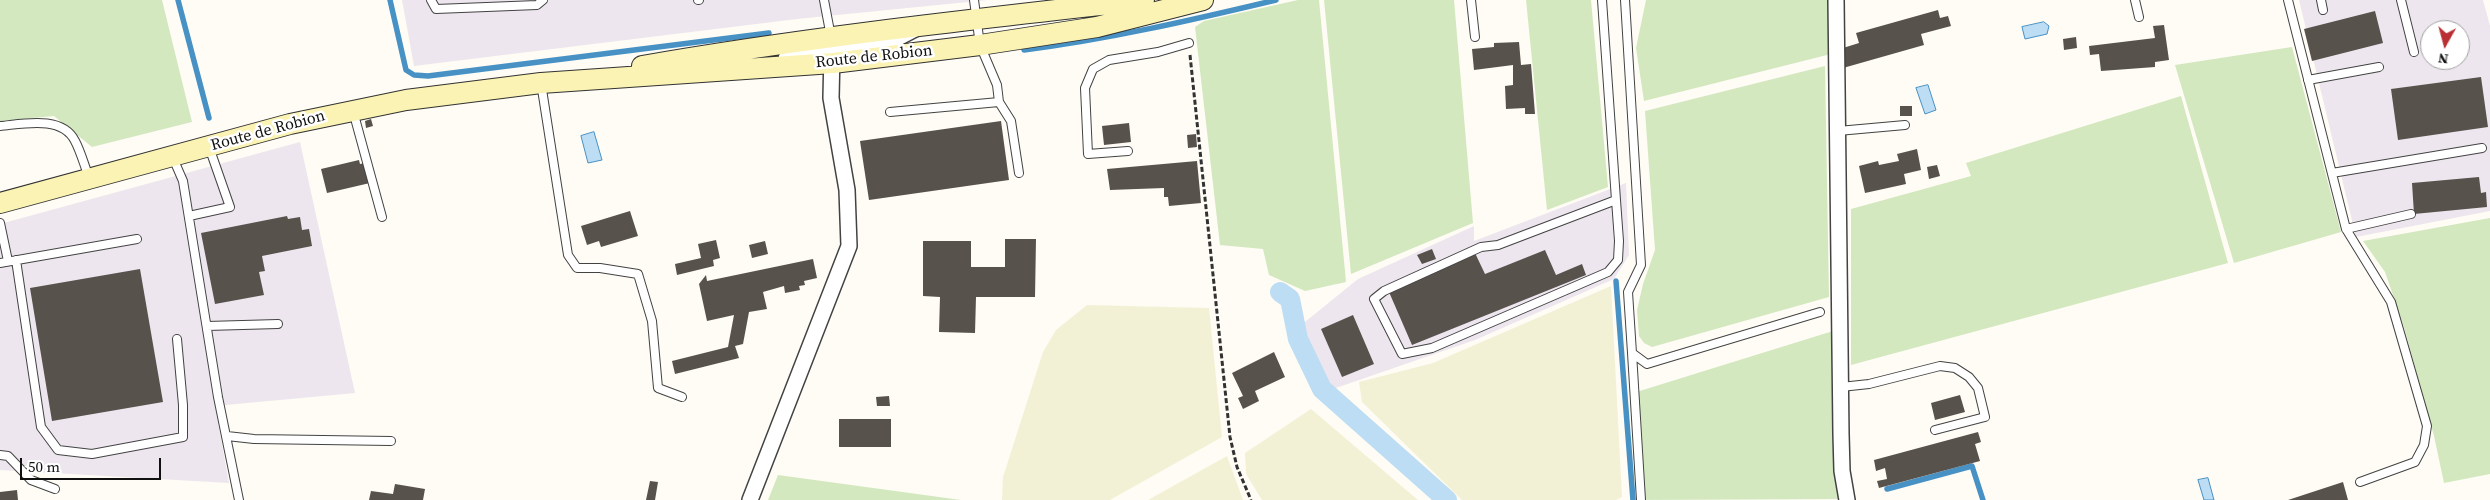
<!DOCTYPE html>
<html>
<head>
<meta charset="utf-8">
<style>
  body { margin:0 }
  #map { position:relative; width:2490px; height:500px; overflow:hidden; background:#fefcf4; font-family:"Source Serif 4",serif }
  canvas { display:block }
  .north { position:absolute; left:2420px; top:20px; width:50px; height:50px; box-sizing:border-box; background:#fff; border:1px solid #9f9f9f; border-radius:50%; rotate:187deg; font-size:14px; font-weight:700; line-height:20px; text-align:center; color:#101010 }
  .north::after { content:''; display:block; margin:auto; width:18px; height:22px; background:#b83034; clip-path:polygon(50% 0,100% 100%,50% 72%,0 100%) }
  .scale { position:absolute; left:20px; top:458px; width:141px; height:22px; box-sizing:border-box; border:2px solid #101010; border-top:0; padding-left:6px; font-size:15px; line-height:18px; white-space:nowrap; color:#101010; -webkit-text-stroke:4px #fff; paint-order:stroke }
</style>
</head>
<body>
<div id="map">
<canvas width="2490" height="500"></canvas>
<div class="north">N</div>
<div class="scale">50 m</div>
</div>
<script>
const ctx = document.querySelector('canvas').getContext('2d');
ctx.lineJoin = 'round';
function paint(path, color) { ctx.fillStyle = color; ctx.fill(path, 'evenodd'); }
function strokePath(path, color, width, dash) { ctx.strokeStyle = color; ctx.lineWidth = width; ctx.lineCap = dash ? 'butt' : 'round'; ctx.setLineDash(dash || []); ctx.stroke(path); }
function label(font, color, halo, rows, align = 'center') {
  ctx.font = font + ' "Source Serif 4",serif'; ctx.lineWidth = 5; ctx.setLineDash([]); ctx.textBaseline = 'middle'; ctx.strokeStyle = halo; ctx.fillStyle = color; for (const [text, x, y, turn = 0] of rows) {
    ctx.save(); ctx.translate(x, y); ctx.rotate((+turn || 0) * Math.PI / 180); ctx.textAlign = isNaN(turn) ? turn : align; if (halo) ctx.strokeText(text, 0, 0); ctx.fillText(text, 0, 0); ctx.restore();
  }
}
const industrial = new Path2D(`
  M402,0H988L797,19L414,66Z
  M2299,0H2483L2490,26V211L2356,237ZM2430,30H2460V60H2430Z
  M300,142L355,393L215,406L229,483L0,470V224Z
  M1626,183L1629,255L1614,279L1475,340L1333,389L1300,326L1358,279L1474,226V241Z`);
const farmland = new Path2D(`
  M1611,286L1622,497L1616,500H1462L1362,402L1359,382L1433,363Z
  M1087,305L1209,308L1222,437L1110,500H1002L1003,477L1043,352L1056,330Z
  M1311,409L1418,500H1262L1246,474L1245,453Z
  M1227,456L1243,500H1148Z`);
const green = new Path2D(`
  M0,0H162L192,122L92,147L54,116L0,121Z
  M1298,0H1319L1346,282L1305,291L1269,275L1263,249L1220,245L1195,27L1204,21Z
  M1324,0H1454L1473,223L1351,274Z
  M1526,0H1591L1608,187L1547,210Z
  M1646,0H1830L1831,54L1644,101L1636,48Z
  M2292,47L2341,232L2234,263L2175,65Z
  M1825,66L1829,297L1652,347L1644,343L1639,336L1637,310L1643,284L1655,250L1645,111Z
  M2181,96L2228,263L1851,365V209L1971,176L1966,163Z
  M2490,218V474L2444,483L2434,436L2404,327L2385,272L2363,241Z
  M1833,331L1843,499L1636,500L1630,394Z
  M778,475L961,500H768Z`);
const water = new Path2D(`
  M2044,22L2049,26L2047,34L2025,39L2022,27Z
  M1928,85L1936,110L1925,114L1916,88Z
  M594,132L602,160L588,163L581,136Z
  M2208,478L2214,500H2204L2198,480Z`);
const stream = new Path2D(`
  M178,0L209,118
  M390,0L406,70L414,75L428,76L769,33
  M1024,50C1110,39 1192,20 1276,0
  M1616,281L1633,500
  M1887,489L1972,466L1983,500`);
const canal = new Path2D(`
  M1280,292L1290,299L1298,339L1322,389L1447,500`);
const building = new Path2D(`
  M1938,10L1940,18L1948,16L1951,26L1921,34L1924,45L1843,68V48L1859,43L1856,33Z
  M2375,11L2383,43L2312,61L2304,29Z
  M2164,25L2169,60L2155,62V67L2101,71L2099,54L2090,55L2089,46L2155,38L2153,26Z
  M2076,37L2077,48L2064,50L2063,39Z
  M1519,42L1521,65L1531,64L1535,114H1525V108L1506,109L1505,86L1513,85V65L1474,70L1472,49L1494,47V43Z
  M2481,77L2488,127L2398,140L2391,89Z
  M1900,106H1912V116H1900Z
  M371,119L373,126L366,128L365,121Z
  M1001,121L1009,180L869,200L860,141Z
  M1129,123L1131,142L1104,145L1102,126Z
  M1196,134L1197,147L1188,148L1187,135Z
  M1917,149L1921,170L1904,174L1906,184L1865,193L1859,166L1878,161L1879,165L1899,161L1897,154Z
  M359,160L360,164L365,163L370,183L327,193L321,169Z
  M1197,161L1201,203L1169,206L1168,197H1164V188L1110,190L1107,169Z
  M1937,165L1940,176L1929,179L1927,167Z
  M2479,177L2481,193L2486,192L2487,207L2414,214L2412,183Z
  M630,211L638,236L601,247L599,241L587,245L581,226Z
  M287,216L288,219L300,217L302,230L309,229L312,246L262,256L265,271L259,272L264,295L215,304L201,233Z
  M1005,239H1036L1035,297H976L975,333L939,332L940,297L923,296V241H971V267H1005Z
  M716,240L720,258L713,260L714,266L677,275L675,264L701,258L698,244Z
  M765,241L768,254L752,258L749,245Z
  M1432,249L1436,259L1422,264L1417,255Z
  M1545,250L1556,275L1582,264L1586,275L1412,345L1389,292L1475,253L1485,274Z
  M813,259L817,278L804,281L805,285L799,286L800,290L785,293L784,286L763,292L767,309L749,312L743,344L735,346L739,358L675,374L672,361L728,347L734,315L707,321L699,284L706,275L707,281Z
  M140,269L163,402L52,421L30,288Z
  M1353,315L1374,364L1342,377L1321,329Z
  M1274,352L1285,377L1255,391L1259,401L1243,409L1238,398L1243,396L1232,373Z
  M1960,395L1965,412L1935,420L1931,403Z
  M889,396L890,406H877L876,397Z
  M839,419H891V447H839Z
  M1978,432L1981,442L1975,444L1980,461L1879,488L1877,481L1887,479L1885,468L1876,471L1874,460Z
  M650,481L658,482L655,500H646Z
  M2343,482L2348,500H2288Z
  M395,484L425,489L423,500H369L371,491L393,494Z
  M17,490L18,500H0V492Z`);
const path = new Path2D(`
  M1190,55L1230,437L1237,467L1251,500`);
const lane = new Path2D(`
  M431,0L436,9L537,5L543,0
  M698,0H699
  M824,0L831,37
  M1471,0L1475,37
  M1602,0L1616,200L1498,245L1481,247L1384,291L1374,299L1402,354L1432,348L1608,272L1618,260L1619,241L1616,200
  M1625,0L1641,265L1628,292L1632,353L1647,364L1820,312
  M2135,0L2139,17
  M2288,0L2346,229L2391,302L2427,426L2424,445L2415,462L2360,482
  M2321,0L2323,10
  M2401,0L2414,52
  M783,57L832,49
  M2308,80L2379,67
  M541,83L568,255L577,268H600L638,274L652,321L658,388L682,397
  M999,102L1011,121L1019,173
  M353,111L382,217
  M890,112L999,102L997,85L980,45L974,0
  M0,126C23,124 62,115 75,141C81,152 84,165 89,177
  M1838,131L1905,125
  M1128,151L1088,154L1085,88L1093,69L1109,60L1158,52L1189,43
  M173,158L183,181L218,397L239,500
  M2332,173L2482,148
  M189,216L230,207L209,147
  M0,223L8,261
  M2346,229L2411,214
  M16,260L41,427L58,450L92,454L183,437V405L177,339
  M0,263L137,239
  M207,326L278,324
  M1632,353L1641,500
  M1841,387L1869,384L1940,366L1955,368L1969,377L1978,388L1985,417L1935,430
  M227,436L254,439L391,441
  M0,455L8,456L31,480L55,489`);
const street = new Path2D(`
  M1836,0L1841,434L1842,471L1847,500
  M750,500L849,246L847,190L831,98L832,51L890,42L915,29`);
const secondary = new Path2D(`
  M642,66C808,37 977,19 1144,0
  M0,203L290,124L406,100L541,83L833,63L980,45L1097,27L1203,0`);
const streetNames = [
  ["Route de Robion",874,57,-6],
  ["Route de Robion",268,131,-15]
];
paint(industrial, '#ede6ee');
paint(farmland, '#f3f1d5');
paint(green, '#d3e8bf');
paint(water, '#bcddf3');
strokePath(water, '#4791c5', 1);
strokePath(stream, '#4791c5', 5.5);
strokePath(canal, '#bcddf3', 20);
paint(building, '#58524d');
strokePath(lane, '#434343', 10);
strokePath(street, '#434343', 18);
strokePath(secondary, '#323232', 22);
strokePath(path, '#323232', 3, [5, 2.5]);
strokePath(lane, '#fff', 8);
strokePath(street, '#fff', 15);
strokePath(secondary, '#faf3b4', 20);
label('16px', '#101010', '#fff', streetNames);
</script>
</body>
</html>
